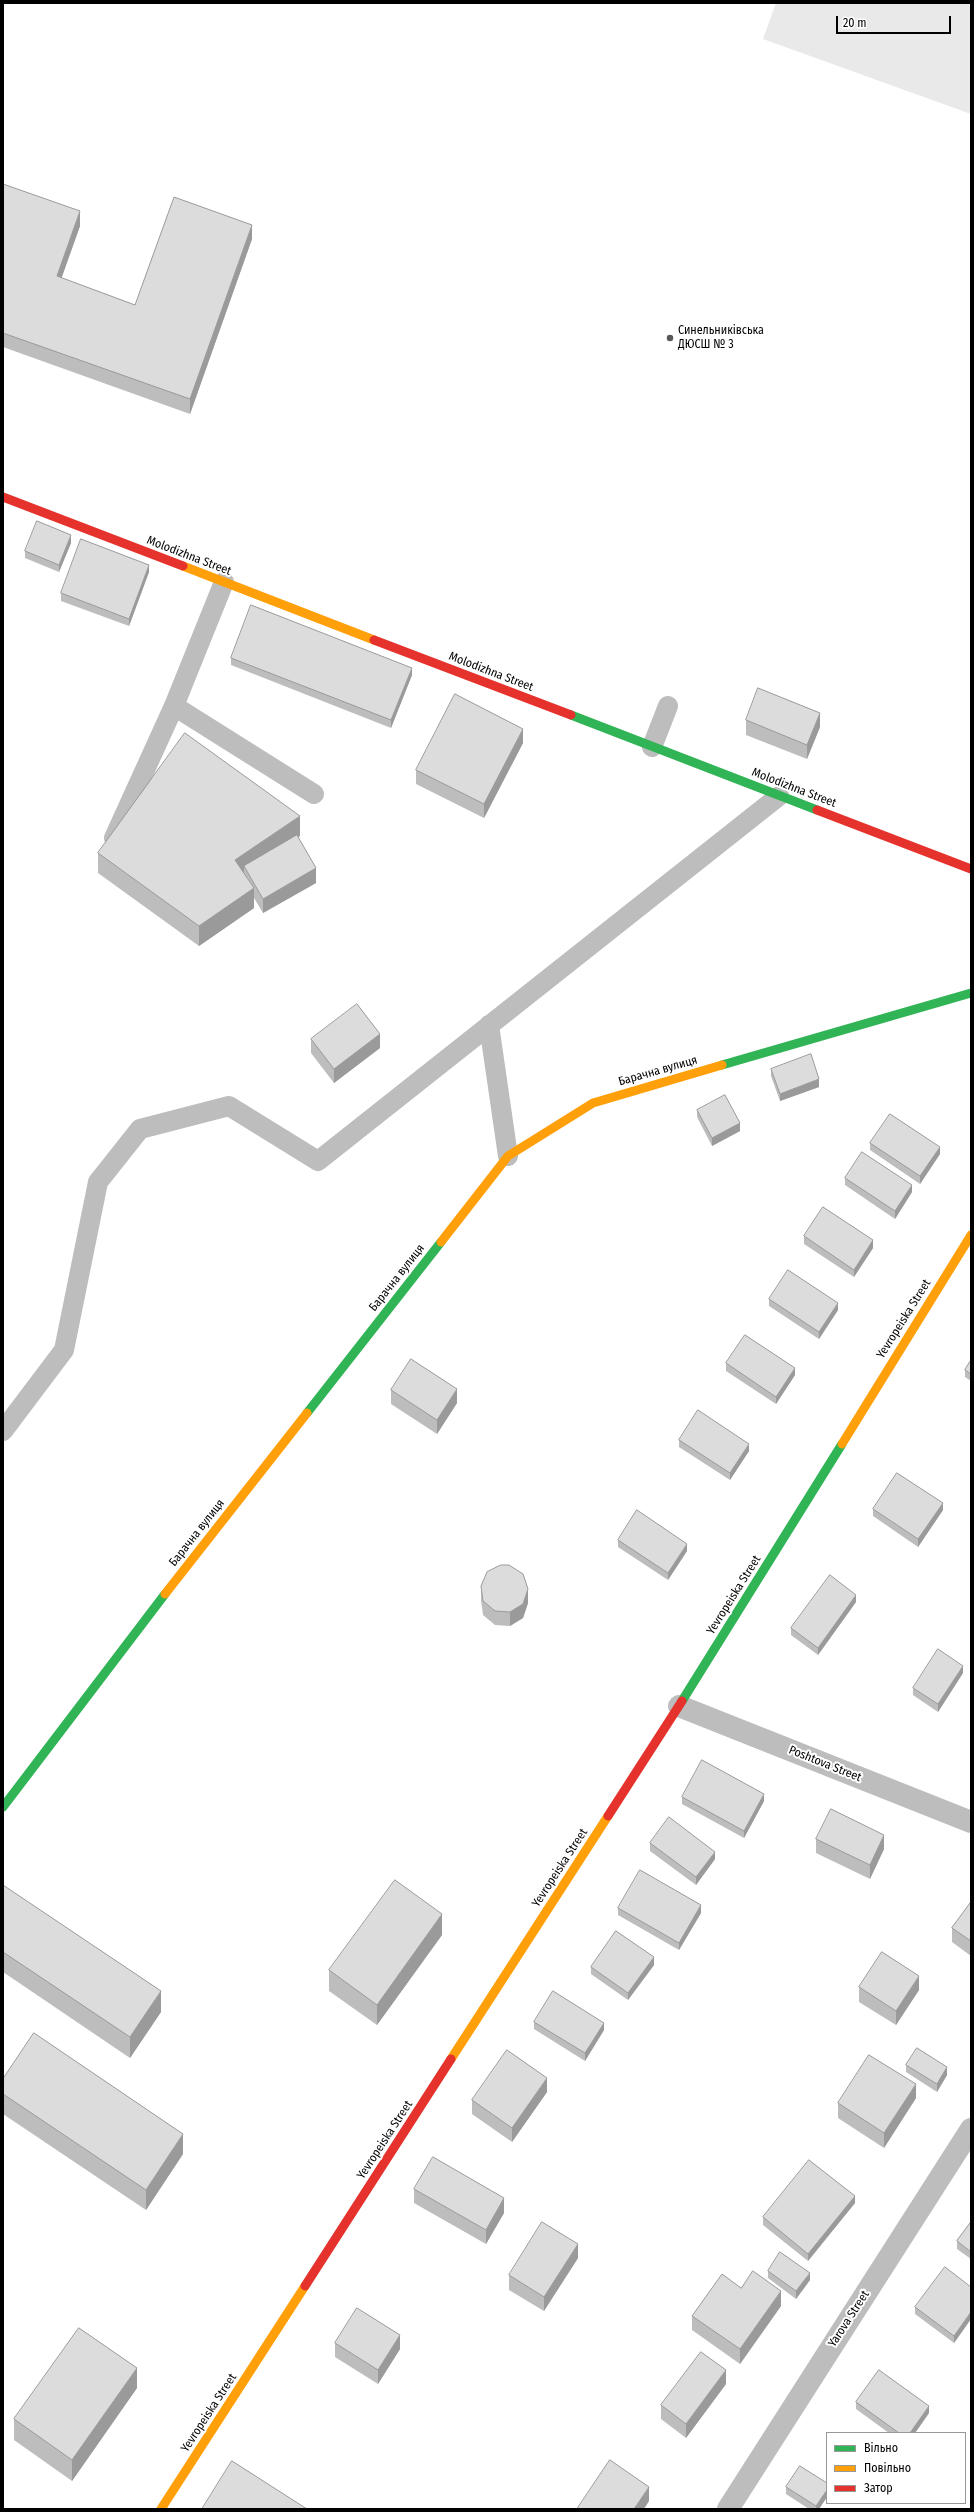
<!DOCTYPE html>
<html>
<head>
<meta charset="utf-8">
<style>
  body { margin:0 }
  #map { position:relative; width:974px; height:2512px; overflow:hidden; background:#fff; font-family:"Fira Sans Condensed",sans-serif }
  canvas { display:block }
  .frame { position:absolute; inset:0; border:4px solid #000; pointer-events:none }
  .legend { position:absolute; left:826px; top:2432px; width:140px; height:72px; box-sizing:border-box; background:#fff; border:1px solid #999; margin:0; padding:5px 7px; list-style:none; font-size:12px; color:#000 }
  .legend li { display:flex; align-items:center; gap:8px; height:20px }
  .legend b { width:20px; border:1px solid #999 }
  .scale { position:absolute; left:836px; top:16px; width:115px; height:18px; box-sizing:border-box; border:2px solid #000; border-top:0; padding-left:5px; font-size:12px; line-height:14px; white-space:nowrap; color:#000; -webkit-text-stroke:3px #fff; paint-order:stroke }
</style>
</head>
<body>
<div id="map">
<canvas width="974" height="2512"></canvas>
<div class="frame"></div>
<ul class="legend">
<li><b style="height:5px;background:#30b455"></b>Вільно</li>
<li><b style="height:5px;background:#ff9f0a"></b>Повільно</li>
<li><b style="height:5px;background:#e5322d"></b>Затор</li>
</ul>
<div class="scale">20 m</div>
</div>
<script>
const ctx = document.querySelector('canvas').getContext('2d');
ctx.lineJoin = 'round';
function paint(path, color) { ctx.fillStyle = color; ctx.fill(path, 'evenodd'); }
function strokePath(path, color, width, dash) { ctx.strokeStyle = color; ctx.lineWidth = width; ctx.lineCap = dash ? 'butt' : 'round'; ctx.setLineDash(dash || []); ctx.stroke(path); }
function label(font, color, halo, rows, align = 'center') {
  ctx.font = font + ' "Fira Sans Condensed",sans-serif'; ctx.lineWidth = 4; ctx.setLineDash([]); ctx.textBaseline = 'middle'; ctx.strokeStyle = halo; ctx.fillStyle = color; for (const [text, x, y, turn = 0] of rows) {
    ctx.save(); ctx.translate(x, y); ctx.rotate((+turn || 0) * Math.PI / 180); ctx.textAlign = isNaN(turn) ? turn : align; if (halo) ctx.strokeText(text, 0, 0); ctx.fillText(text, 0, 0); ctx.restore();
  }
}
const green = new Path2D(`
  M776,3H971V114L763,39Z`);
const lane = new Path2D(`
  M174,706L314,794
  M652,747L668,706
  M114,838L174,706L224,582
  M489,1025L508,1156
  M3,1431L64,1350L98,1182L140,1129L229,1106L318,1161L779,796`);
const street = new Path2D(`
  M679,1706L971,1822
  M728,2509L971,2129`);
const fast = new Path2D(`
  M571,715L817,810
  M722,1065L971,993
  M307,1413L441,1242
  M682,1701L842,1444
  M3,1807L165,1594`);
const slow = new Path2D(`
  M183,566L374,640
  M441,1242L508,1156L593,1103L722,1065
  M842,1444L971,1235
  M165,1594L307,1413
  M451,2059L608,1816
  M161,2509L305,2286`);
const jam = new Path2D(`
  M3,497L183,566
  M374,640L571,715
  M817,810L971,869
  M608,1816L682,1701
  M305,2286L451,2059`);
const wall = new Path2D(`
  M3,184L80,226L61,278L135,305L252,239L190,414L3,347Z
  M71,543L59,572L25,558V551Z
  M149,572L129,626L61,601V593Z
  M231,658L412,675L391,728L231,665Z
  M746,720L820,727L807,759L746,735Z
  M523,743L484,818L416,784V770Z
  M300,836L298,837L316,883L263,913L254,898V908L199,946L98,873V853Z
  M311,1039L380,1048L334,1083L311,1053Z
  M771,1069L819,1087L780,1101L771,1076Z
  M697,1110L740,1131L712,1146L697,1117Z
  M870,1143L940,1154L920,1184L870,1150Z
  M845,1178L912,1192L895,1219L845,1185Z
  M804,1236L873,1248L854,1277L804,1244Z
  M769,1299L838,1310L819,1339L769,1306Z
  M971,1360V1381L965,1377V1370Z
  M726,1363L795,1375L776,1404L726,1371Z
  M391,1390L457,1403L437,1434L391,1404Z
  M679,1440L749,1451L730,1480L679,1447Z
  M873,1509L943,1510L918,1547L873,1516Z
  M618,1540L687,1551L668,1580L618,1547Z
  M481,1586L528,1603L523,1618L510,1626L495,1625L483,1615L481,1600Z
  M856,1602L818,1655L791,1635V1628Z
  M963,1673L938,1712L913,1695V1688Z
  M682,1797L764,1801L744,1838L682,1804Z
  M816,1839L884,1849L870,1879L816,1853Z
  M650,1843L715,1859L696,1885L650,1851Z
  M3,1885L161,2012L130,2058L3,1972Z
  M971,1902V1956L952,1942V1928Z
  M618,1908L701,1913L679,1950L618,1915Z
  M442,1935L377,2025L329,1991V1970Z
  M654,1965L628,2000L591,1974V1967Z
  M859,1987L919,1990L896,2025L859,2002Z
  M534,2022L604,2030L585,2061L534,2029Z
  M906,2065L947,2075L937,2092L906,2072Z
  M3,2079L183,2154L146,2210L3,2114Z
  M547,2092L512,2142L472,2114V2100Z
  M916,2098L884,2148L838,2118V2103Z
  M414,2189L504,2213L486,2244L414,2203Z
  M855,2203L808,2261L763,2225V2217Z
  M971,2222V2259L957,2249V2241Z
  M578,2258L544,2311L509,2290V2275Z
  M768,2271L810,2280L796,2299L768,2278Z
  M971,2287V2319L954,2343L915,2314V2307Z
  M781,2306L740,2364L692,2330V2316Z
  M335,2343L400,2349L378,2384L335,2357Z
  M726,2384L686,2438L661,2419V2405Z
  M137,2388L72,2481L14,2440V2419Z
  M856,2402L929,2413L915,2433H889L856,2409Z
  M827,2483V2497L819,2509H809L786,2494V2487Z`);
const shadedWall = new Path2D(`
  M80,211V226L57,291V276Z
  M252,225V239L190,414V399Z
  M71,535V543L59,572V565Z
  M149,565V572L129,626V619Z
  M412,668V675L391,728V720Z
  M820,713V727L807,759V745Z
  M523,729V743L484,818V804Z
  M300,816V836L248,872L244,866V874L235,860Z
  M316,868V883L263,913V899Z
  M254,888V908L199,946V926Z
  M380,1034V1048L334,1083V1069Z
  M819,1079V1087L780,1101V1094Z
  M740,1123V1131L712,1146V1138Z
  M940,1147V1154L920,1184V1176Z
  M912,1185V1192L895,1219V1211Z
  M873,1240V1248L854,1277V1270Z
  M838,1303V1310L819,1339V1332Z
  M795,1368V1375L776,1404V1397Z
  M457,1389V1403L437,1434V1420Z
  M749,1444V1451L730,1480V1473Z
  M943,1503V1510L918,1547V1539Z
  M687,1544V1551L668,1580V1573Z
  M528,1589V1603L523,1618L510,1626V1612Z
  M856,1595V1602L818,1655V1648Z
  M963,1666V1673L938,1712V1704Z
  M764,1794V1801L744,1838V1831Z
  M884,1835V1849L870,1879V1865Z
  M715,1852V1859L696,1885V1877Z
  M701,1905V1913L679,1950V1943Z
  M442,1914V1935L377,2025V2005Z
  M654,1957V1965L628,2000V1993Z
  M919,1976V1990L896,2025V2011Z
  M161,1991V2012L130,2058V2037Z
  M604,2023V2030L585,2061V2053Z
  M947,2067V2075L937,2092V2084Z
  M547,2078V2092L512,2142V2128Z
  M916,2084V2098L884,2148V2133Z
  M183,2134V2154L146,2210V2190Z
  M855,2196V2203L808,2261V2254Z
  M504,2198V2213L486,2244V2230Z
  M578,2244V2258L544,2311V2297Z
  M810,2273V2280L796,2299V2291Z
  M781,2291V2306L740,2364V2349Z
  M971,2312V2319L954,2343V2336Z
  M400,2335V2349L378,2384V2370Z
  M137,2368V2388L72,2481V2460Z
  M726,2370V2384L686,2438V2424Z
  M929,2406V2413L915,2433H910Z
  M649,2487V2501L644,2509H634Z
  M827,2490V2497L819,2509H816V2506Z`);
const building = new Path2D(`
  M3,184L80,211L57,276L135,305L174,197L252,225L190,399L3,333Z
  M37,521L71,535L59,565L25,551Z
  M81,539L149,565L129,619L61,593Z
  M251,605L412,668L391,720L231,658Z
  M758,688L820,713L807,745L746,720Z
  M455,694L523,729L484,804L416,770Z
  M185,733L300,816L235,860L254,888L199,926L98,853Z
  M297,835L316,868L263,899L244,866Z
  M357,1004L380,1034L334,1069L311,1039Z
  M811,1054L819,1079L780,1094L771,1069Z
  M725,1095L740,1123L712,1138L697,1110Z
  M890,1114L940,1147L920,1176L870,1143Z
  M862,1152L912,1185L895,1211L845,1178Z
  M823,1207L873,1240L854,1270L804,1236Z
  M788,1270L838,1303L819,1332L769,1299Z
  M745,1335L795,1368L776,1397L726,1363Z
  M411,1359L457,1389L437,1420L391,1390Z
  M971,1360V1374L965,1370Z
  M698,1410L749,1444L730,1473L679,1440Z
  M897,1473L943,1503L918,1539L873,1509Z
  M637,1510L687,1544L668,1573L618,1540Z
  M501,1565H509L523,1574L528,1589L523,1604L510,1612L495,1611L483,1601L481,1586L487,1572Z
  M830,1575L856,1595L818,1648L791,1628Z
  M938,1649L963,1666L938,1704L913,1688Z
  M702,1760L764,1794L744,1831L682,1797Z
  M831,1809L884,1835L870,1865L816,1839Z
  M669,1817L715,1852L696,1877L650,1843Z
  M640,1870L701,1905L679,1943L618,1908Z
  M395,1880L442,1914L377,2005L329,1970Z
  M3,1885L161,1991L130,2037L3,1952Z
  M971,1902V1941L952,1928Z
  M616,1931L654,1957L628,1993L591,1967Z
  M882,1952L919,1976L896,2011L859,1987Z
  M553,1991L604,2023L585,2053L534,2022Z
  M34,2033L183,2134L146,2190L3,2094V2079Z
  M917,2048L947,2067L937,2084L906,2065Z
  M507,2050L547,2078L512,2128L472,2100Z
  M869,2055L916,2084L884,2133L838,2103Z
  M433,2157L504,2198L486,2230L414,2189Z
  M809,2160L855,2196L808,2254L763,2217Z
  M542,2222L578,2244L544,2297L509,2275Z
  M971,2222V2252L957,2241Z
  M780,2252L810,2273L796,2291L768,2271Z
  M945,2267L971,2287V2312L954,2336L915,2307Z
  M753,2271L781,2291L740,2349L692,2316L722,2274L741,2288Z
  M357,2308L400,2335L378,2370L335,2343Z
  M79,2328L137,2368L72,2460L14,2419Z
  M701,2352L726,2370L686,2424L661,2405Z
  M879,2370L929,2406L910,2433H899L856,2402Z
  M610,2460L649,2487L634,2509H577Z
  M232,2461L307,2509H202Z
  M800,2466L827,2483V2490L816,2506L786,2487Z`);
const markers = [
  [670,338,4,"#595959"]
];
const poiNames = [
  ["Синельниківська",678,331],
  ["ДЮСШ № 3",678,345]
];
const streetNames = [
  ["Molodizhna Street",189,556,21],
  ["Molodizhna Street",491,672,21],
  ["Molodizhna Street",794,788,21],
  ["Барачна вулиця",658,1071,-16],
  ["Барачна вулиця",397,1278,-52],
  ["Yevropeiska Street",904,1319,-58],
  ["Барачна вулиця",197,1533,-52],
  ["Yevropeiska Street",734,1595,-58],
  ["Poshtova Street",825,1764,22],
  ["Yevropeiska Street",560,1868,-57],
  ["Yevropeiska Street",385,2140,-57],
  ["Yarova Street",849,2319,-57],
  ["Yevropeiska Street",209,2413,-57]
];
paint(green, '#e9e9e9');
strokePath(lane, '#bdbdbd', 20);
strokePath(street, '#bdbdbd', 22);
strokePath(fast, '#30b455', 9);
strokePath(slow, '#ff9f0a', 9);
strokePath(jam, '#e5322d', 9);
paint(wall, '#bdbdbd');
paint(shadedWall, '#9a9a9a');
paint(building, '#dcdcdc');
strokePath(building, '#9a9a9a', 1);
for (const [x, y, r, color] of markers) { const dot = new Path2D(); dot.arc(x, y, r, 0, 2 * Math.PI); ctx.fillStyle = color; ctx.fill(dot); strokePath(dot, '#fff', 1.5); }
label('12px', '#000', '#fff', poiNames, 'left');
label('12px', '#000', '#fff', streetNames);
</script>
</body>
</html>
